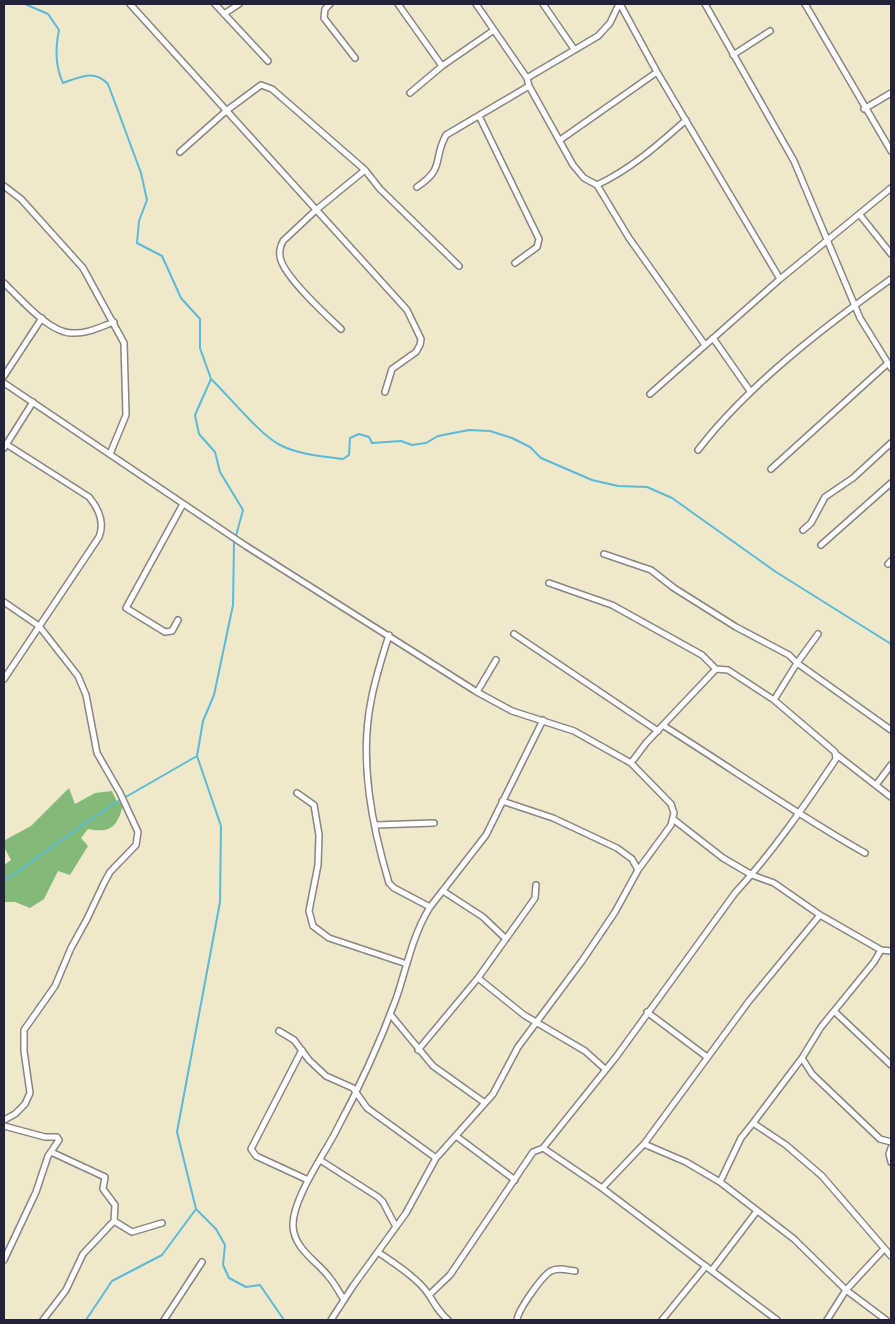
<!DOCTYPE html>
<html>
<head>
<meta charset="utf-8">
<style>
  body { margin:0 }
  #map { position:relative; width:895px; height:1324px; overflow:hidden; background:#f0e8cb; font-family:Mali,sans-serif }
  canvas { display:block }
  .frame { position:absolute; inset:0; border:5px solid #22223b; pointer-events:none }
</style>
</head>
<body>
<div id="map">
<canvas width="895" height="1324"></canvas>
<div class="frame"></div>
</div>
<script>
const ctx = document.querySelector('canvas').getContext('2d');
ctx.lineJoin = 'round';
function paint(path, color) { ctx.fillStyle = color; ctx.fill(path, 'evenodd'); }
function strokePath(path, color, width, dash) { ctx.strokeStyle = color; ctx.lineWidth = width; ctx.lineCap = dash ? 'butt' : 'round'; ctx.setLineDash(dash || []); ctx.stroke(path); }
const forest = new Path2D(`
  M69,788L75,804L95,793L112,791L116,800L123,805C117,828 110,833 88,829L81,838L88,846L70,875L58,871L44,899L30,908L15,902H4V865L11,860L5,849V840L31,826Z`);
const stream = new Path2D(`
  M25,4L48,14L59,30C55,49 55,66 63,83C80,77 94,69 108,84L141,173L147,200L139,221L137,243L162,256L181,298L200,319V348L211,379L195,415L199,434L215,452L220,472L243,510L234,543L233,605L214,695L203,721L197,756L221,826L220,902L177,1132L196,1209L216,1229L225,1245L223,1265L229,1278L246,1287L260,1285L284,1320
  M211,379C229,396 260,435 280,445C300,455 322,456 343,459L349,455L350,438L359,434L369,437L372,443L401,441L412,445L426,443L438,436L469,430L490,431L512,438L530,447L541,458L592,480L618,486L647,487L672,498L776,572L891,644
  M4,881L110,806L197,756
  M86,1320L112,1281L162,1255L196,1209`);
const minor = new Path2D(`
  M130,4L407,310L421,339L420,345L416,352L392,369L385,392
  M215,4L268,61
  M330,4L325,9L324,18L355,58
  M398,4L442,66
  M476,4L527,78L529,86L573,165L584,178L597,185L629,238L705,345
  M543,4L574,49
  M620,4L657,72L780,279
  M705,4L794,161L860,318L891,368
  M805,4L891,151
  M224,14L239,4
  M733,55L770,31
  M527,78L598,36L610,23L619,4
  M410,93L442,66L494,30
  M864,109L891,93
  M479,116L539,239L537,247L515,263
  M560,140L657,72
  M180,152L226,111L261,85L272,89L365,170
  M597,185C631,169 658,145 686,120
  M4,186L21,199L83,268L124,343L126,415L110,454
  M417,187C446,167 432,161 446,135L529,86
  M860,215L891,254
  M4,283C20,298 49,333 72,333C87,334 100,327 114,322
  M341,329C327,316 281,274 280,256C279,251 281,245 283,241L316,210L365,170L380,189L459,266
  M713,338L750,391
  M4,376L42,318
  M4,383L246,546L477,692
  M650,394L780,279L891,188
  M4,448L33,402
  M698,450C748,385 824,327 891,279
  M771,469L887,364
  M803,530L811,523L825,497L853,478L891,443
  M821,545L891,483
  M604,554L651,570L674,588L736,627L789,655L797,663L774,700L728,670L716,669L646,743L631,763
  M888,564L891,561
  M549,583L612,605L702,655L716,669
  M4,602L39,626L78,676L86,695L97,753L120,793L138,832L136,845L110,872L104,883L87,919L71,948L55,986L24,1030V1051L30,1093L25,1104L15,1114L4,1120
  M178,620L172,631L165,632L126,608L183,504
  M514,634L658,731
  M818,634L797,663L891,730
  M4,679L99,537C105,522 99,509 89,497L6,444
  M664,726C731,768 796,814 865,853
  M837,755L891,797
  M876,785L891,765
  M297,793L314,805L319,835L318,865L309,911L313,926L329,938L407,964
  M502,801L553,818L617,848L632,859L638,870
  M673,819L723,858L752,875L774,883L820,915L881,950L874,962L821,1027L802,1058L753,1123
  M375,825L434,823
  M536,885L535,898L478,978L524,1015L585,1051L605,1069
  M443,891L483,917L506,939
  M430,907L486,835L543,720
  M881,950L891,951
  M834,1011L891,1065
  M647,1012L707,1057
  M390,1014L433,1066L485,1103
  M279,1031L294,1040L309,1060L326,1076L353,1088L367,1108L436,1158
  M302,1050L251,1149L256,1156L308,1180
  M418,1050L478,978
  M802,1058L812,1074L880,1139L891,1142
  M4,1126L45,1137H57L59,1140L48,1156L36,1192L4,1260
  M456,1136L515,1180
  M644,1144L686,1162L720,1182L794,1239L846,1290L886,1320
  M543,1148L602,1188L777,1320
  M891,1148L889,1154L891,1162
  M320,1160L378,1197L383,1202L396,1227
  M720,1182L741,1138L753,1123L786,1145L822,1176L891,1256
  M602,1188L644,1144L749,1001L820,915
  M114,1221L132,1232L162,1223
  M378,1252C395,1264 418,1278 429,1295C435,1305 439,1312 448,1320
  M712,1270L757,1211
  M429,1295L450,1275L533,1152L543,1148L616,1057L735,893C773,852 805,805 836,759L835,752L774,700
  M344,1300C339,1292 335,1284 329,1277C317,1261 294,1249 293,1226C292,1200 323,1156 335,1133C358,1090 379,1045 396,999C407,967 412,936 430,907L394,888L389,883C372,826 359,761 371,701C375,679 382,657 389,635
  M43,1320L66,1290L83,1254L114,1221L115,1205L103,1189L105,1177L51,1152
  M164,1320L202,1262
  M331,1320L353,1286L406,1213L436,1158L493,1094L518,1047L582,961L615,912L638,870L671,825L674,813L671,804L631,763L574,731L512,711L477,692L496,660
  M517,1320C518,1310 542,1276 551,1271C558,1267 567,1270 575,1271
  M662,1320L706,1266
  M827,1320L846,1290L884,1249`);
paint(forest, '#83ba77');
strokePath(stream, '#5abad8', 2);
strokePath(minor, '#898583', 8);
strokePath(minor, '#fff', 5);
</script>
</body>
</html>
